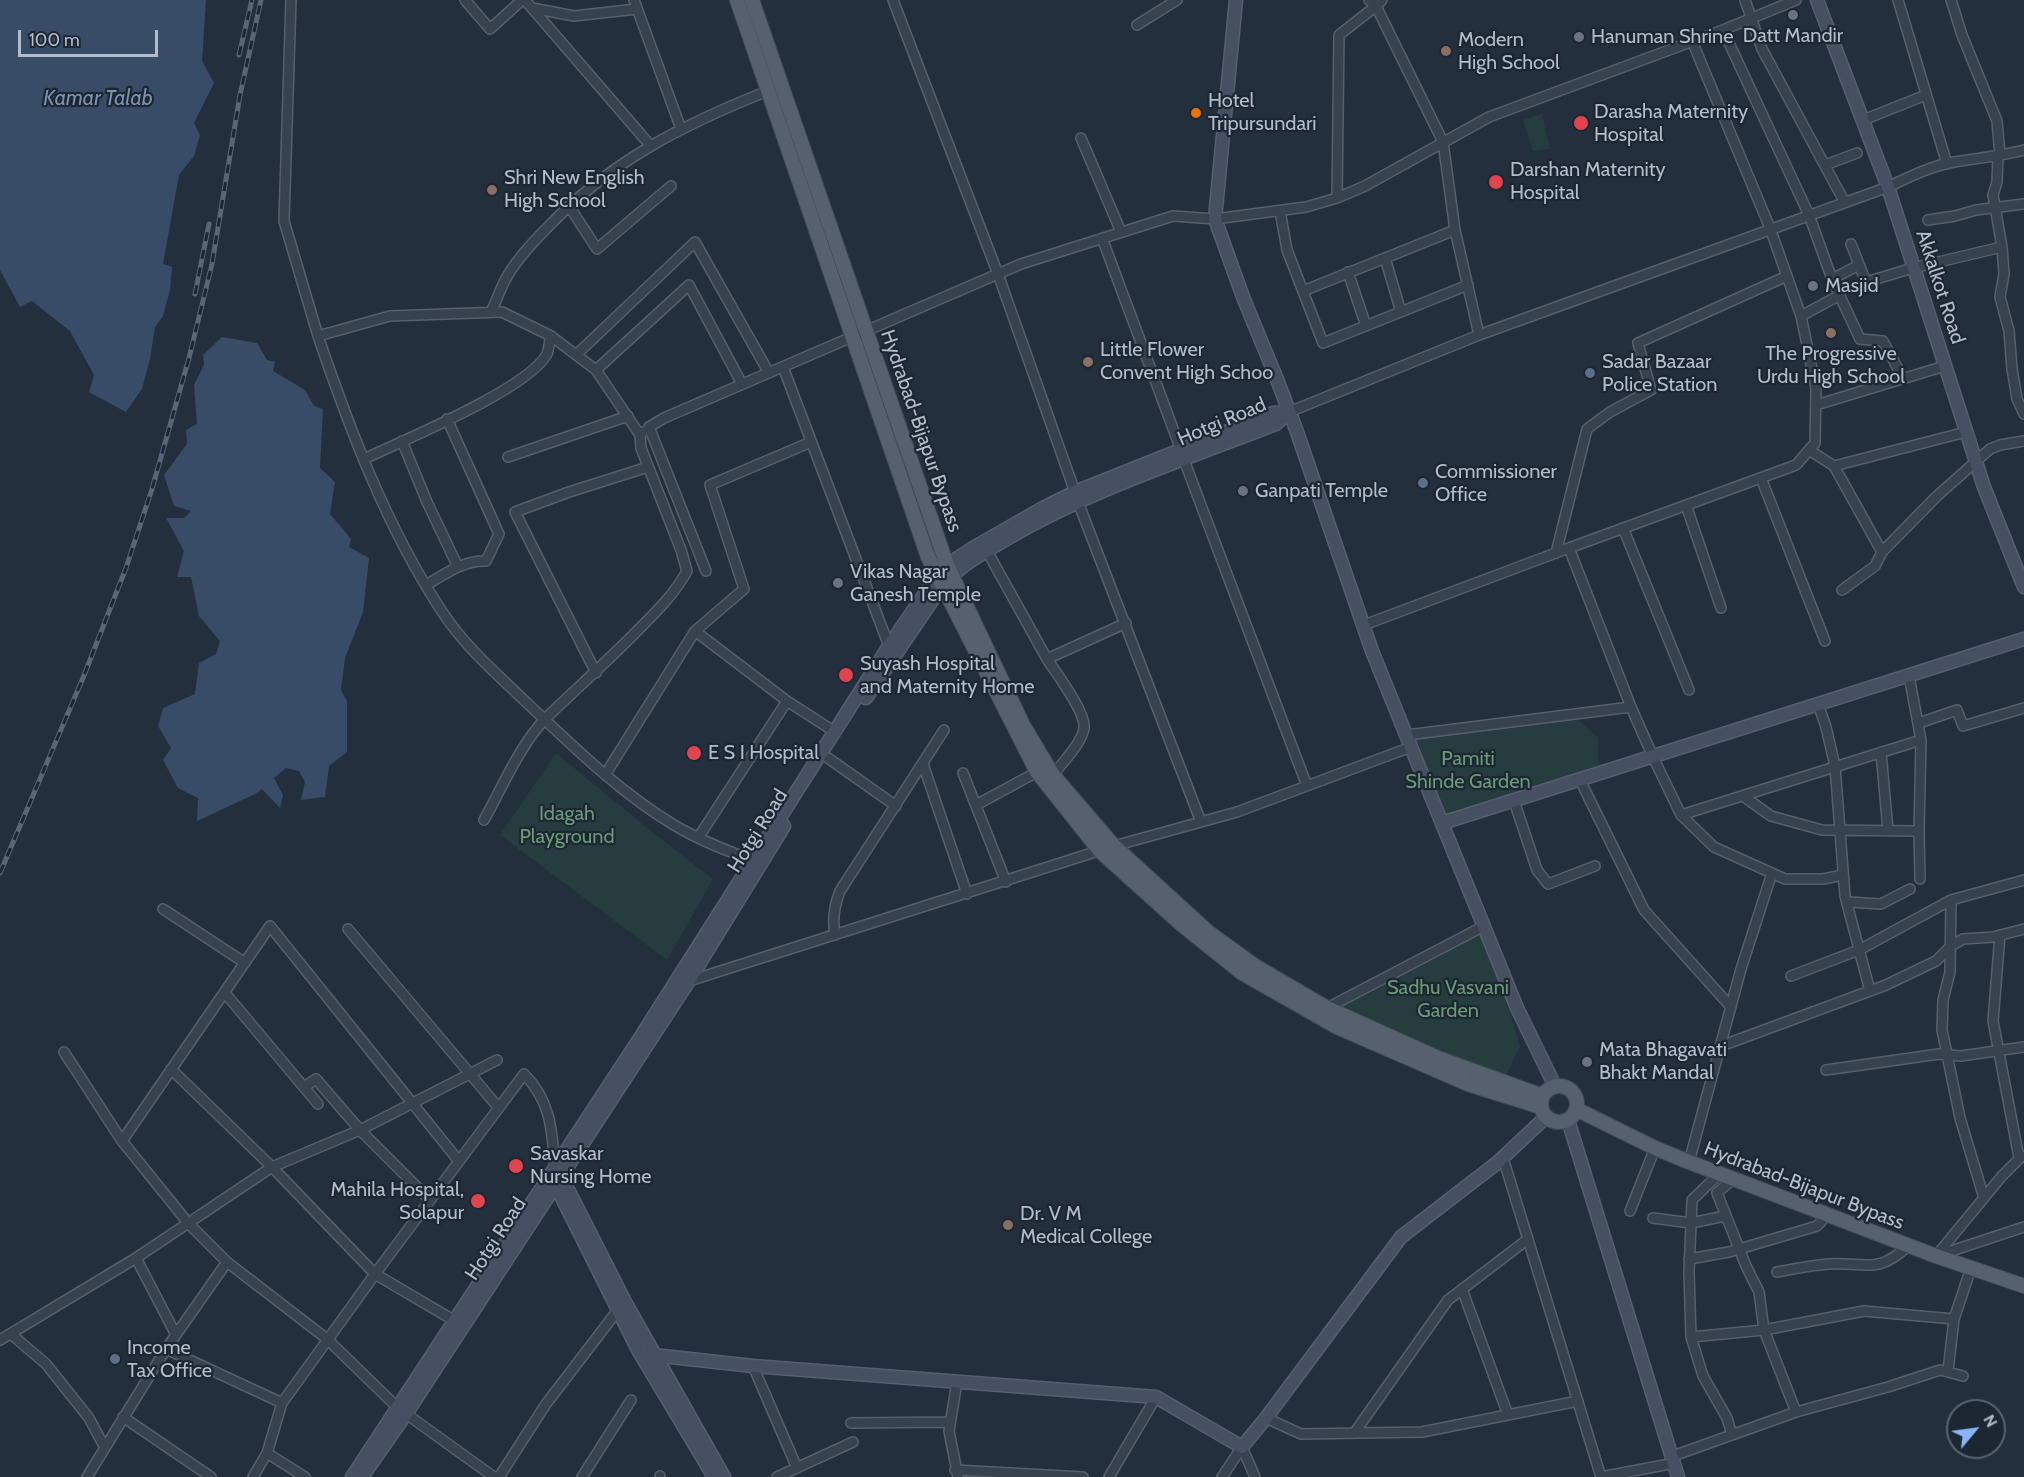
<!DOCTYPE html>
<html>
<head>
<meta charset="utf-8">
<style>
  body { margin:0 }
  #map { position:relative; width:2024px; height:1477px; overflow:hidden; background:#242f3e; font-family:Cabin,sans-serif }
  canvas { display:block }
  .north { position:absolute; left:1946px; top:1399px; width:60px; height:60px; box-sizing:border-box; background:#1d2633; border:2px solid #59626f; border-radius:50%; rotate:61deg; font-size:16px; font-weight:700; line-height:24px; text-align:center; color:#b4bcc9 }
  .north::after { content:''; display:block; margin:auto; width:21px; height:27px; background:#8ab4f8; clip-path:polygon(50% 0,100% 100%,50% 72%,0 100%) }
  .scale { position:absolute; left:18px; top:30px; width:140px; height:27px; box-sizing:border-box; border:3px solid #b4bcc9; border-top:0; padding-left:8px; font-size:18px; line-height:21px; white-space:nowrap; color:#b4bcc9; -webkit-text-stroke:4px #1d2633; paint-order:stroke }
</style>
</head>
<body>
<div id="map">
<canvas width="2024" height="1477"></canvas>
<div class="north">N</div>
<div class="scale">100 m</div>
</div>
<script>
const ctx = document.querySelector('canvas').getContext('2d');
ctx.lineJoin = 'round';
function paint(path, color) { ctx.fillStyle = color; ctx.fill(path, 'evenodd'); }
function strokePath(path, color, width, dash) { ctx.strokeStyle = color; ctx.lineWidth = width; ctx.lineCap = dash ? 'butt' : 'round'; ctx.setLineDash(dash || []); ctx.stroke(path); }
function label(font, color, halo, rows, align = 'center') {
  ctx.font = font + ' Cabin,sans-serif'; ctx.lineWidth = 4.5; ctx.setLineDash([]); ctx.textBaseline = 'middle'; ctx.strokeStyle = halo; ctx.fillStyle = color; for (const [text, x, y, turn = 0] of rows) {
    ctx.save(); ctx.translate(x, y); ctx.rotate((+turn || 0) * Math.PI / 180); ctx.textAlign = isNaN(turn) ? turn : align; if (halo) ctx.strokeText(text, 0, 0); ctx.fillText(text, 0, 0); ctx.restore();
  }
}
const green = new Path2D(`
  M1542,114L1550,149L1533,151L1523,120Z
  M1572,714L1598,738L1599,774L1442,823L1407,735Z
  M556,753L646,827L713,879L667,960L500,835Z
  M1484,926L1520,1046L1507,1074L1472,1068L1334,1011L1414,955Z`);
const water = new Path2D(`
  M0,0H206L202,61L214,83L194,123L200,135L194,156L179,175L163,264L172,267L170,290L163,316L155,327L150,359L142,389L126,412L89,392L94,375L70,331L32,301L20,307L0,270Z
  M222,337L257,343L267,360L275,362L273,371L305,390L314,406L323,409L320,468L335,482L330,514L351,539L349,547L369,558L363,612L345,658L341,690L347,701V752L329,766L325,797L301,800L305,782L299,771L286,768L274,778L283,795L280,808L262,789L255,794L197,821L198,798L178,788L163,760L171,748L158,726L163,708L195,694L199,663L216,654L220,641L199,616L191,577H177L184,551L166,518H184L191,511L174,506L164,475L187,444L186,430L197,424L194,385L204,365L203,355Z`);
const street = new Path2D(`
  M291,0L284,221L318,336
  M465,0L490,29L522,0
  M525,0L650,145
  M634,0L681,129
  M893,0L998,274L1075,492
  M1369,0L1376,6L1443,142L1455,230L1479,335
  M1745,0L1762,49L1844,201
  M1898,0L1947,164
  M1951,0L1962,35L1997,121L2000,156
  M532,8L574,16L637,9
  M1137,25L1177,0
  M1723,30L1809,215L1832,279L1860,339L1883,341L1903,378
  M1863,120L1926,95
  M1081,138L1121,232
  M1998,157L1997,182L1993,195L2002,247L2004,274L2000,297L2009,331L2012,369L2017,399L2024,414
  M1825,165L1857,153
  M1337,198L1339,35L1376,6L1382,0
  M569,206L597,249L671,186
  M1280,211L1287,250L1323,343L1468,285
  M1928,220L1955,216L1976,210L2024,204
  M1102,238L1181,450
  M1851,244L1866,282L1913,268L2002,247
  M1385,258L1401,312
  M1348,272L1366,326
  M1832,279L1859,265
  M1303,291L1455,230
  M491,312C497,300 501,286 508,275C518,258 532,243 546,229C610,161 684,124 770,90
  M1801,316L1840,295
  M576,355L695,242L769,373
  M783,367L889,646
  M596,370L689,285L742,384
  M1816,405L1945,366
  M1289,412L1479,335L1888,187C1909,177 1931,166 1954,162C1978,158 2001,156 2024,150
  M640,435L596,370L551,336L502,312L390,316L318,336C350,430 386,526 441,610C464,646 496,673 527,703C573,746 619,792 674,825C699,840 725,850 752,860
  M402,441L427,502L458,567
  M1809,450L1834,466L1882,552
  M508,457L628,416
  M364,459C404,440 528,389 547,354C549,349 549,341 551,336
  M1184,460L1307,786
  M1834,466L1966,432
  M1761,478L1825,641
  M1078,502L1201,822
  M1686,505L1721,608
  M1623,528L1689,690
  M1569,548L1796,465L1815,443L1816,388L1801,316L1770,228L1692,41
  M987,551L1047,659L1126,623
  M1556,553L1587,429L1610,412L1651,390L1638,343L1787,276
  M706,571L649,427L664,418L1021,264L1173,216L1215,219L1306,207L1337,198L1365,186L1489,117L1723,30L1796,0
  M426,585C445,574 464,560 486,561L499,534L447,419
  M1842,590L1875,566L1882,552L1937,496L1990,449L2000,445L2024,441
  M1364,625L1569,548L1631,707
  M695,631L787,701L835,732
  M1047,659C1056,673 1086,712 1084,728C1082,743 1062,763 1053,775
  M596,673L515,512L569,492L648,467
  M1818,704L1826,727L1835,766L1845,896L1870,991
  M1919,723L1957,710L1963,726L2024,708
  M1407,735L1631,707L1653,757L1681,815L1714,847L1785,879H1823L1843,875
  M1881,752L1888,831
  M828,758L896,806
  M923,764L967,894
  M963,773L1006,882
  M605,775L695,631L744,589L710,485L811,442
  M1580,780L1644,910L1731,1007
  M1743,796L1771,816L1822,830L1919,831L1921,740
  M1514,801L1537,870L1548,884L1595,866
  M976,805L1037,772
  M1681,815L1921,740L1909,676
  M484,820C502,788 520,745 545,719C577,688 610,659 641,627C658,610 675,593 687,571L681,550L641,448L640,435L643,432
  M1919,831L1920,879
  M698,838L787,701
  M1951,900L1950,972L1943,1000L1942,1030L1960,1118L1984,1198
  M1848,902L1881,904L1910,889
  M163,909L245,963
  M348,929L498,1107
  M835,935C832,919 834,906 840,891L944,730
  M2000,935L1993,1021L2019,1158
  M1791,976L1859,950L1951,900L2024,880
  M689,981L1114,846L1237,812L1411,747
  M225,993L318,1104
  M1327,1008L1484,926
  M1721,1046L1886,985L1936,961L1951,946L1963,939L1993,937L2024,929
  M64,1052L122,1141L189,1224L227,1262L327,1339L398,1408L494,1477
  M171,1069L272,1167L375,1274L524,1074C551,1101 552,1131 555,1167
  M1826,1070L1939,1054L1961,1056L2024,1047
  M304,1087L316,1079L360,1130L429,1199
  M122,1141L270,926L458,1160
  M1503,1158L1601,1477
  M1689,1162L1741,969L1772,873
  M1719,1174L1692,1200L1689,1272L1691,1337L1703,1376L1727,1418L1732,1435
  M1733,1179L1717,1193L1746,1266L1759,1292L1764,1330L1796,1412
  M1630,1211L1655,1148
  M1653,1218L1691,1223L1725,1216
  M1936,1256L2002,1176L2022,1156
  M1936,1256L2024,1227
  M136,1258L176,1335
  M1689,1259L1729,1252L1817,1226L1827,1215
  M1777,1272C1794,1269 1812,1265 1829,1264C1866,1262 1877,1275 1908,1246
  M1462,1289L1508,1415
  M11,1334L46,1364L89,1418L105,1448
  M1691,1337L1764,1330L1864,1311L1954,1319
  M0,1340L136,1258L272,1167L360,1130L497,1060
  M166,1349L227,1262
  M753,1366L797,1468
  M1948,1371L1954,1319L1971,1268
  M957,1382L949,1431L958,1477
  M123,1417L211,1477
  M1266,1418L1301,1434L1422,1432L1578,1401
  M851,1423L950,1422
  M1355,1432L1448,1300L1528,1239
  M1242,1447L1255,1477
  M267,1453L305,1477
  M1673,1456L1796,1412L1888,1387L1940,1370L1963,1376
  M955,1470L1083,1477
  M87,1477L166,1349L282,1403
  M253,1477L267,1453L282,1403L375,1274L455,1321
  M499,1477L546,1404L621,1306
  M582,1477L631,1400
  M660,1477V1476
  M777,1477L853,1442
  M1109,1477L1156,1397
  M1222,1477L1242,1447
  M1601,1477L1675,1463`);
const secondary = new Path2D(`
  M1236,0L1215,219L1243,297L1278,382L1297,432L1372,651L1517,1008L1555,1086
  M1817,0L1888,187L1984,487L2024,587
  M866,698L942,586C960,565 985,552 1008,538C1092,489 1186,459 1276,424L1289,412
  M1442,823L2024,639
  M1568,1120L1678,1477
  M558,1170L625,1302L724,1477
  M553,1180L638,1350L714,1477
  M653,1355L753,1366L1156,1397L1242,1447L1266,1418L1401,1237L1497,1163L1546,1117
  M352,1477L638,1041L889,646L937,576L947,565L973,548L1043,508L1075,492L1273,413L1289,412
  M362,1477L406,1414L685,987L784,826`);
const primary = new Path2D(`
  M737,0L928,557L1037,772L1100,851L1181,924L1242,973L1337,1027L1468,1084L1541,1107
  M752,0L947,565L1023,725L1053,775L1114,846L1208,932L1255,966L1327,1008L1438,1058L1543,1096
  M1541 1104a18 18 0 1 1 36 0a18 18 0 1 1-36 0Z
  M1576,1109L1655,1148L1689,1162L1936,1256L2024,1286`);
const rail = new Path2D(`
  M239,55L252,0
  M195,294L209,224
  M0,873L83,678L126,568L152,489L189,358L212,264L240,95L261,0`);
const markers = [
  [1793,15,6,"#6b7280"],
  [1579,37,6,"#6b7280"],
  [1446,51,6,"#8d6e63"],
  [1196,113,6,"#e8710a"],
  [1581,123,8,"#e0444e"],
  [1496,182,8,"#e0444e"],
  [492,190,6,"#8d6e63"],
  [1813,286,6,"#6b7280"],
  [1831,333,6,"#8d6e63"],
  [1088,362,6,"#8d6e63"],
  [1590,373,6,"#5c6f8a"],
  [1423,483,6,"#5c6f8a"],
  [1243,491,6,"#6b7280"],
  [838,583,6,"#6b7280"],
  [846,675,8,"#e0444e"],
  [694,753,8,"#e0444e"],
  [1587,1062,6,"#6b7280"],
  [516,1166,8,"#e0444e"],
  [478,1201,8,"#e0444e"],
  [1008,1225,6,"#8d6e63"],
  [115,1359,6,"#5c6f8a"]
];
const poiNames = [
  ["Datt Mandir",1793,36,"center"],
  ["Hanuman Shrine",1591,37],
  ["Modern",1458,40],
  ["High School",1458,63],
  ["Hotel",1208,101],
  ["Tripursundari",1208,124],
  ["Darasha Maternity",1594,112],
  ["Hospital",1594,135],
  ["Darshan Maternity",1510,170],
  ["Hospital",1510,193],
  ["Shri New English",504,178],
  ["High School",504,201],
  ["Masjid",1825,286],
  ["Little Flower",1100,350],
  ["Convent High Schoo",1100,373],
  ["The Progressive",1831,354,"center"],
  ["Urdu High School",1831,377,"center"],
  ["Sadar Bazaar",1602,362],
  ["Police Station",1602,385],
  ["Commissioner",1435,472],
  ["Office",1435,495],
  ["Ganpati Temple",1255,491],
  ["Vikas Nagar",850,572],
  ["Ganesh Temple",850,595],
  ["Suyash Hospital",860,664],
  ["and Maternity Home",860,687],
  ["E S I Hospital",708,753],
  ["Mata Bhagavati",1599,1050],
  ["Bhakt Mandal",1599,1073],
  ["Savaskar",530,1154],
  ["Nursing Home",530,1177],
  ["Mahila Hospital,",464,1190,"right"],
  ["Solapur",464,1213,"right"],
  ["Dr. V M",1020,1214],
  ["Medical College",1020,1237],
  ["Income",127,1348],
  ["Tax Office",127,1371]
];
const streetNames = [
  ["Akkalkot Road",1940,287,72],
  ["Hotgi Road",1222,422,-23],
  ["Hydrabad-Bijapur Bypass",921,431,71],
  ["Hotgi Road",758,831,-58],
  ["Hydrabad-Bijapur Bypass",1804,1186,21],
  ["Hotgi Road",496,1239,-57]
];
const parkNames = [
  ["Pamiti",1468,759],
  ["Shinde Garden",1468,782],
  ["Idagah",567,814],
  ["Playground",567,837],
  ["Sadhu Vasvani",1448,988],
  ["Garden",1448,1011]
];
const waterNames = [
  ["Kamar Talab",98,99]
];
paint(green, '#263c3f');
paint(water, '#394c67');
strokePath(street, '#565f6c', 12);
strokePath(secondary, '#565f6c', 15);
strokePath(primary, '#414a57', 16);
strokePath(street, '#38414e', 9);
strokePath(secondary, '#465061', 12);
strokePath(primary, '#56606e', 14);
strokePath(rail, '#5a6575', 5);
strokePath(rail, '#1d2633', 3, [9]);
for (const [x, y, r, color] of markers) { const dot = new Path2D(); dot.arc(x, y, r, 0, 2 * Math.PI); ctx.fillStyle = color; ctx.fill(dot); strokePath(dot, '#1d2633', 2); }
label('20px', '#b4bcc9', '#1d2633', poiNames, 'left');
label('20px', '#b4bcc9', '#1d2633', streetNames);
label('20px', '#6b9a76', '#1d2633', parkNames);
label('italic 21px', '#7c92b1', '#1d2633', waterNames);
</script>
</body>
</html>
